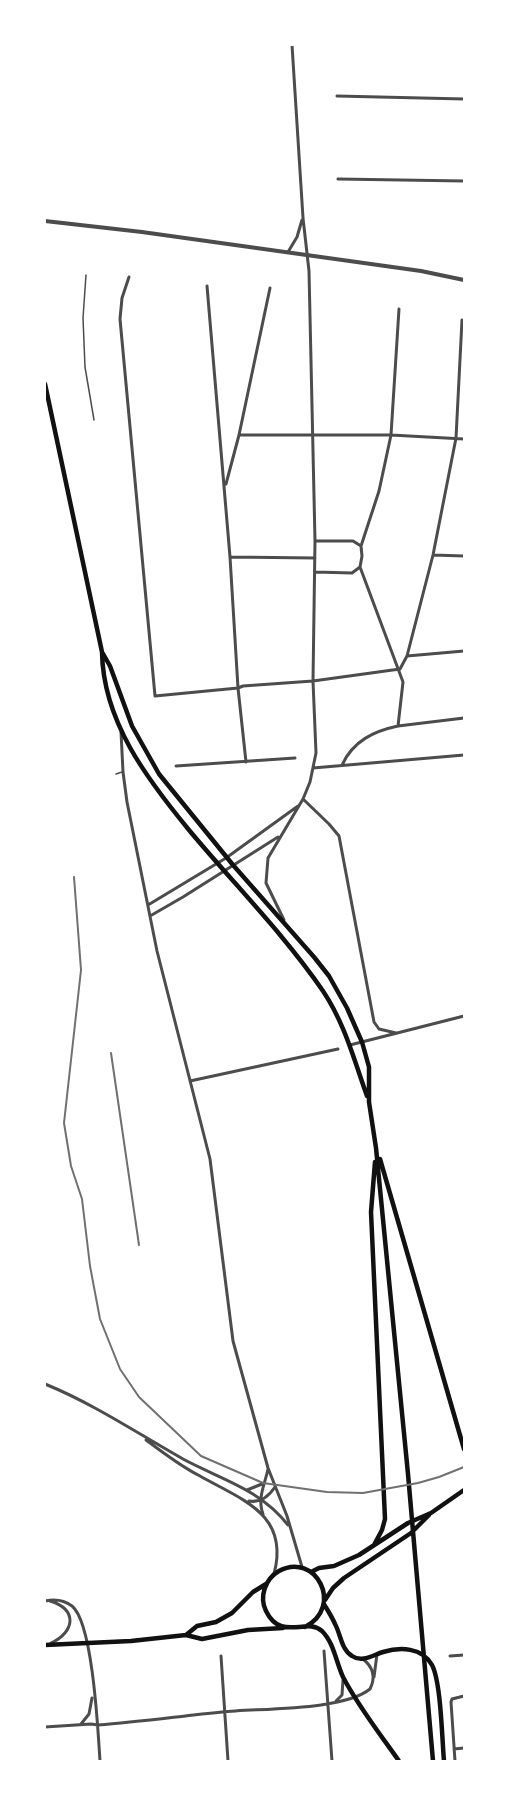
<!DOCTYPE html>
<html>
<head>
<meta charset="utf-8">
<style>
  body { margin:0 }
  #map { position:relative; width:509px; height:1806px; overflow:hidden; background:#fff; font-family:Quicksand,sans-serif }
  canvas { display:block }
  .frame { position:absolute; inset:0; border:46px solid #fff; pointer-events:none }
</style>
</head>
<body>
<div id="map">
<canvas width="509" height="1806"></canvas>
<div class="frame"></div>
</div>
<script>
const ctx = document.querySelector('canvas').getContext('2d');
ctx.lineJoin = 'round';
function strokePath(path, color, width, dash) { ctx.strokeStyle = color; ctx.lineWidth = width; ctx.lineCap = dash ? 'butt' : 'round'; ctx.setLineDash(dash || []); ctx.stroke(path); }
const service = new Path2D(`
  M86,275L83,318L85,367L94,420
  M116,774L122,772`);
const minor = new Path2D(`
  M337,96L464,99
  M338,179L464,181
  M288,252L297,237L302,220
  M129,277L122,298L120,319L155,696L238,688L243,686L313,681L400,669L407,656L433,555L456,438L462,320
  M207,286L230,557L238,688L246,762
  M239,435H391L464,439
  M226,484L239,435L270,288
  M361,546L379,491L391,435L399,309
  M433,555L464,556
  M230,557L315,558
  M315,572L352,573L360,567L362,556L361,546L353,541H316
  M407,656L464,651
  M398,726L464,718
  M121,732L123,772L127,802L157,951L210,1159L233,1341L268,1468L287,1516L302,1567
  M342,765C353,741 374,731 398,726L403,682L360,567
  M176,766L295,758
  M313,768L464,755
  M303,799L329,824L339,836L374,1022L379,1029L396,1033
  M148,905L226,858L298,806
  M150,916L183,897L278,837
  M284,920L266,883L268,858L303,799L310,782L316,753L313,681L315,541L309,271L303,218L292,45
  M350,1045L464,1016
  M190,1081L338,1049
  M45,1384C94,1404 137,1433 183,1459C222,1480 260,1489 288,1525
  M146,1440C164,1453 180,1466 200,1476C242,1500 290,1514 274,1574
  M247,1490L262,1484
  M249,1501C260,1503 269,1496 275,1487
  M263,1514C257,1498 265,1484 268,1469
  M45,1601C54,1599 64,1600 72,1606C93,1623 98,1732 100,1761
  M50,1601C78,1609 75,1632 51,1643
  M324,1651L332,1761
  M221,1656L228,1761
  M450,1656L464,1655
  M374,1677L377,1654
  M336,1701L342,1695L343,1680
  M81,1724L89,1714L92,1698
  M45,1727L91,1724L98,1725C140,1722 181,1716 222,1712C259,1708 343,1711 370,1689C376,1677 373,1667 363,1659
  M454,1749L464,1748
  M455,1761L451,1702L452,1699L464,1696`);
const tertiary = new Path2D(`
  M45,221L142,232L421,271L464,280`);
const primary = new Path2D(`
  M45,384L102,652C103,721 147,779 189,830C233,883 284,934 323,991C345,1024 354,1060 367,1096
  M102,652L110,666L132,726L159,774L233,865L314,957L329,976L347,1008L362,1042L369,1067V1102L376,1148L408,1474L433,1761
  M380,1159L464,1449
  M374,1545L382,1530L385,1519L371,1212L375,1162
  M311,1572L319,1568L334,1566L359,1555L408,1523L431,1513L464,1490
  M325,1600L333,1588L344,1578L411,1533L429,1515
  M324,1604C328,1611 332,1617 335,1624C341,1635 341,1649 352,1656C362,1663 373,1655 383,1652C400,1647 422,1647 432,1665C441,1682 442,1739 444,1761
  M305,1627C345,1606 315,1551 279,1571C265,1579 259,1597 266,1611C281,1642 307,1617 322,1631C334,1643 336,1662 343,1677C358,1706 380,1734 399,1761
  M186,1635L197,1626L216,1622L232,1613L253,1592L266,1584
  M45,1645L131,1641L186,1635L202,1639L248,1630L283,1628`);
const rail = new Path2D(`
  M74,877L81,970L64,1123L71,1166L82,1199L90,1266L100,1319L120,1369L139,1397L201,1456L263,1483L327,1492L363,1493L418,1483L439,1477L464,1467
  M111,1053L139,1245`);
strokePath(service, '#4c4c4c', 1.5);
strokePath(minor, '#4c4c4c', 3);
strokePath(tertiary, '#4c4c4c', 4);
strokePath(primary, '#111', 4.5);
strokePath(rail, '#707070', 2);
</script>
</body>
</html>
